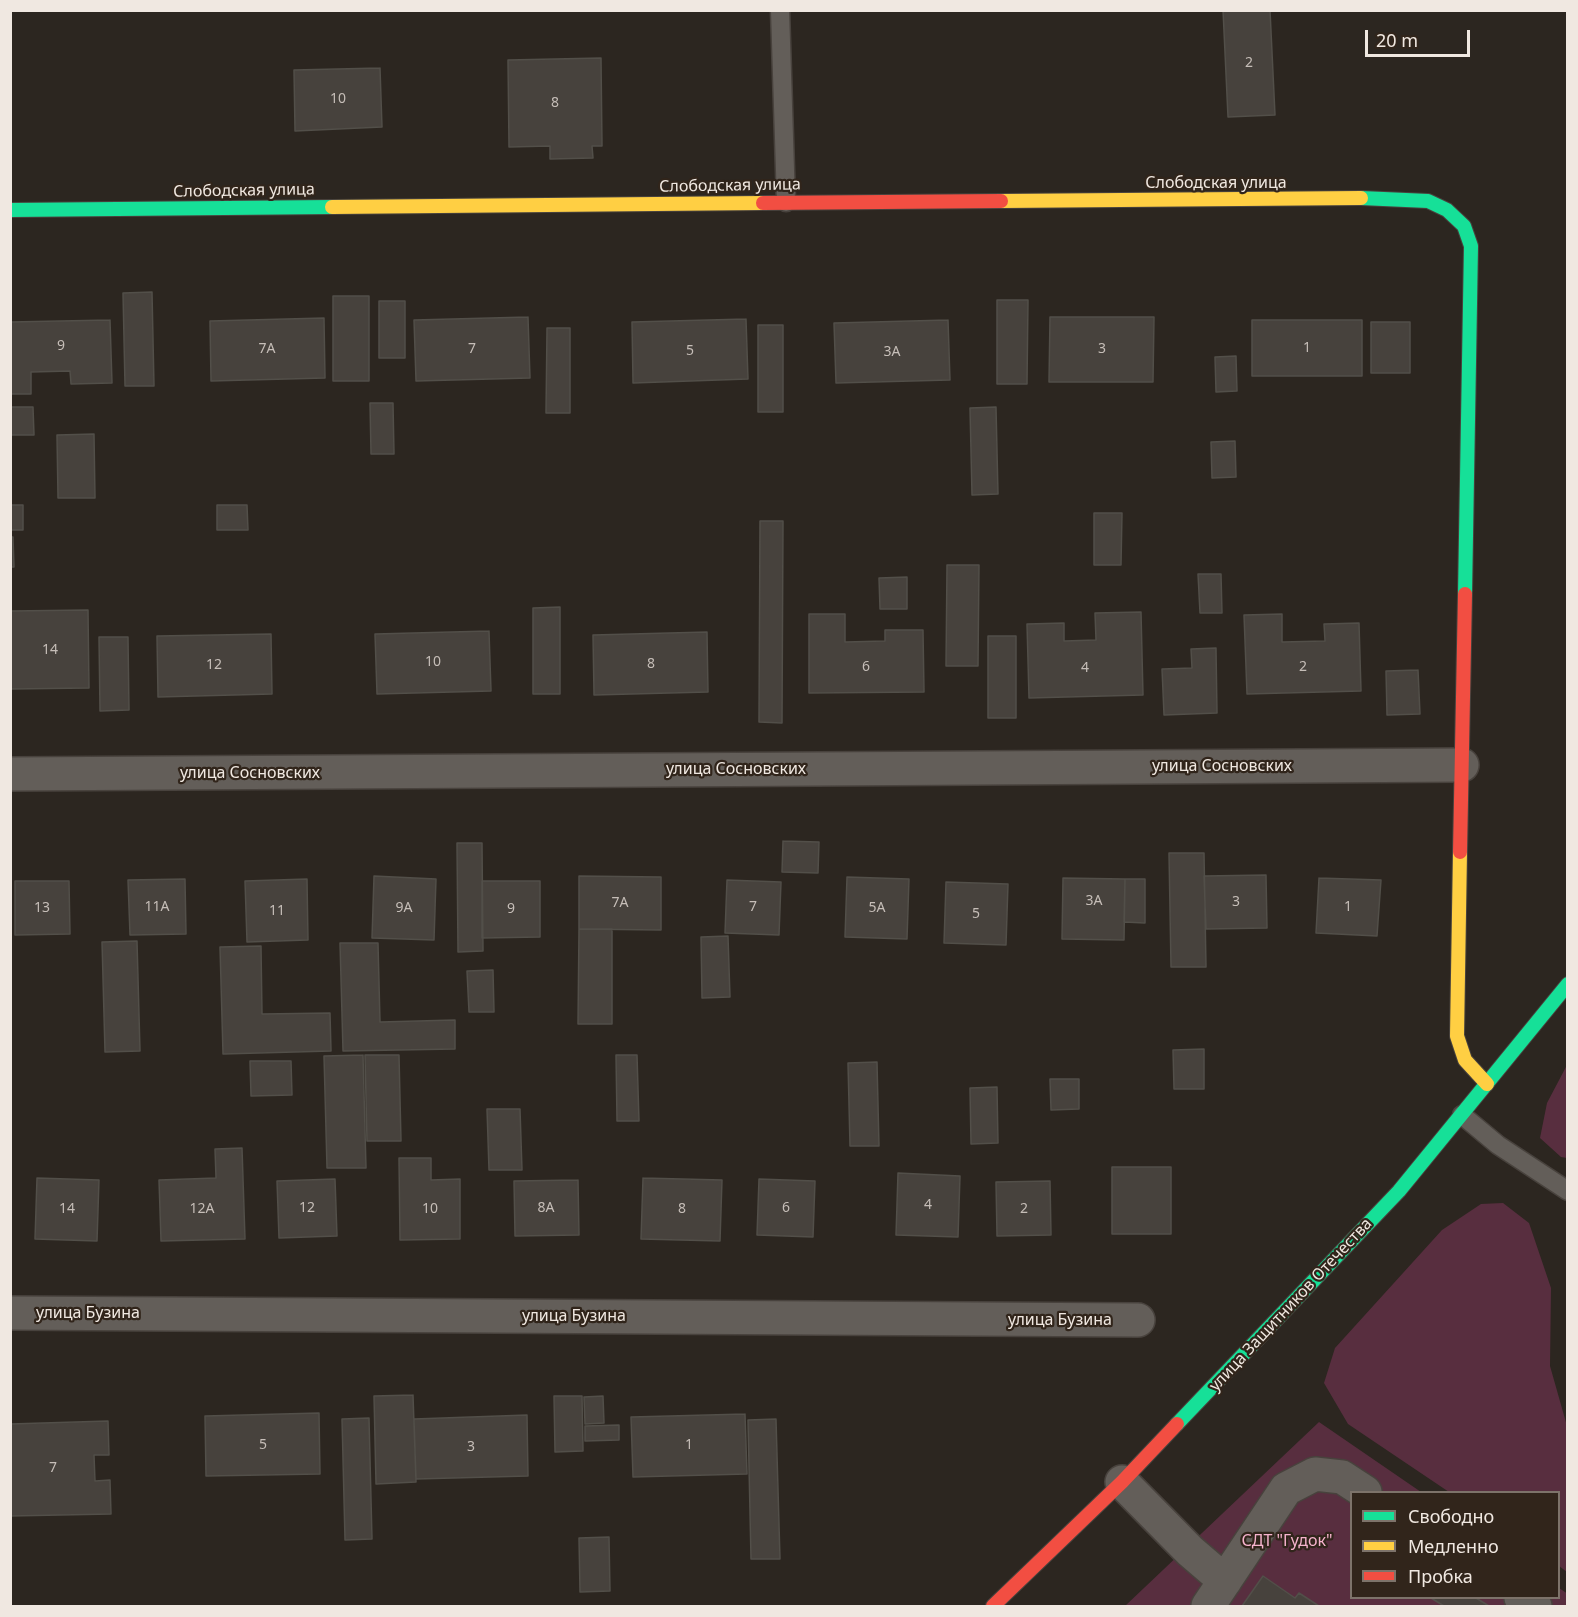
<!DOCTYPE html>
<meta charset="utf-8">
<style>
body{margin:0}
#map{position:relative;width:1578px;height:1617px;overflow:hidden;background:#2c2620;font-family:"Noto Sans",sans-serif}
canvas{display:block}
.frame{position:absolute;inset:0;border:12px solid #f0e8e1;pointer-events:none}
.legend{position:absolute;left:1350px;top:1491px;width:210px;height:108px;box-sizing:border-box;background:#31251b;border:2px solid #7d736a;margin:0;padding:8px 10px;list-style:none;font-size:18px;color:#f0e8e1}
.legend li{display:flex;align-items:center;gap:12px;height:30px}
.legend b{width:30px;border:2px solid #7d736a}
.scale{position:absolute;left:1365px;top:30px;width:105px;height:27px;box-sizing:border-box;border:3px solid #f0e8e1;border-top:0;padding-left:8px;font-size:18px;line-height:21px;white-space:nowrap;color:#f0e8e1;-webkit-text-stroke:4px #31251b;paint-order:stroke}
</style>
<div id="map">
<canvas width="1578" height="1617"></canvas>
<div class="frame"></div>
<ul class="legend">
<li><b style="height:8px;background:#16e098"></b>Свободно</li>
<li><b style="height:8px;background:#ffcf43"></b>Медленно</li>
<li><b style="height:8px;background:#f24e42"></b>Пробка</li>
</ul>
<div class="scale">20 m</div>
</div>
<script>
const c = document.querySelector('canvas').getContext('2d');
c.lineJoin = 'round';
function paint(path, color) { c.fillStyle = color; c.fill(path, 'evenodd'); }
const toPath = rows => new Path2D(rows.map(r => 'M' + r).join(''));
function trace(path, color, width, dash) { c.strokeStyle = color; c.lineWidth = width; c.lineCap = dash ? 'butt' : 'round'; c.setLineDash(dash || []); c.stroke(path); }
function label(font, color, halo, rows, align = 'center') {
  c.font = font + ' "Noto Sans",sans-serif'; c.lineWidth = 4.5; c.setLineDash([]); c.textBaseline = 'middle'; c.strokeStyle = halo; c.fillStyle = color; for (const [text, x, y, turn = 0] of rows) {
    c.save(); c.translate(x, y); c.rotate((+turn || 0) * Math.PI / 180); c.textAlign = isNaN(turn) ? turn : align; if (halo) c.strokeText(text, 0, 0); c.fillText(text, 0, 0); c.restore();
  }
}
paint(toPath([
 [1567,1065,1567,1158,1561,1157,1540,1138,1547,1103],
 [1503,1203,1529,1223,1551,1288,1550,1366,1567,1426,1567,1572,1559,1566,1558,1492,1449,1492,1348,1424,1324,1383,1335,1348,1442,1230,1481,1204],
 [1319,1422,1421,1492,1352,1492,1352,1598,1558,1598,1559,1588,1568,1594,1567,1606,1125,1606]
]), '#582e3f');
const building = toPath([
 [1223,10,1270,10,1275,115,1228,117,1223,10],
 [601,58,602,146,592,146,593,158,550,159,550,146,509,147,508,60,601,58],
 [380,68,382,127,295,131,294,70,380,68],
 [152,292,154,386,125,386,123,293,152,292],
 [333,296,369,296,369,381,333,381,333,296],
 [997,300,1028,300,1027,384,997,384,997,300],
 [379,301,405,301,405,358,379,358,379,301],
 [528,317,530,378,416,381,414,320,528,317],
 [1050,317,1154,317,1153,382,1049,382,1050,317],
 [324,318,325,378,211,381,210,321,324,318],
 [746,319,748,379,633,383,632,322,746,319],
 [110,320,112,383,71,384,70,371,31,372,31,394,10,394,10,322,110,320],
 [948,320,950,380,836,383,834,323,948,320],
 [1252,320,1362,320,1362,376,1252,376,1252,320],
 [1371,322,1410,322,1410,373,1371,373,1371,322],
 [758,325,783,325,783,412,758,412,758,325],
 [547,328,570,328,570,413,546,413,547,328],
 [1236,356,1237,391,1216,392,1215,357,1236,356],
 [370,403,393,403,394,454,371,454,370,403],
 [10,407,33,407,34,435,10,435,10,407],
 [996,407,998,494,972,495,970,408,996,407],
 [94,434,95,498,58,498,57,435,94,434],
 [1235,441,1236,477,1212,478,1211,442,1235,441],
 [10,505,23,505,23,530,10,530,10,505],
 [217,505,247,505,248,530,217,530,217,505],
 [1094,513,1122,513,1121,565,1094,565,1094,513],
 [760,521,783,521,782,723,759,722,760,521],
 [10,537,13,537,14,567,10,567,10,537],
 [947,565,979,565,978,666,946,666,947,565],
 [1198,574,1221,574,1222,613,1200,613,1198,574],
 [907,577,907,609,880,609,879,578,907,577],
 [560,607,560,694,533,694,533,608,560,607],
 [88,610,89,688,10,689,10,611,88,610],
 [1141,612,1143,695,1029,698,1027,624,1064,623,1064,641,1096,640,1095,613,1141,612],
 [809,614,845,614,845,642,885,641,885,630,923,630,924,692,809,693,809,614],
 [1282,614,1282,642,1325,641,1324,624,1359,623,1361,691,1247,694,1244,615,1282,614],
 [489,631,491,691,377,694,375,634,489,631],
 [707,632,708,692,594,695,593,635,707,632],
 [271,634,272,694,158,697,157,636,271,634],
 [988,636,1016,636,1016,718,988,718,988,636],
 [99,637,128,637,129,710,100,711,99,637],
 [1216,648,1217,713,1164,715,1162,669,1192,668,1191,649,1216,648],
 [1418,670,1420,714,1387,715,1386,671,1418,670],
 [783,841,819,842,818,873,782,872,783,841],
 [457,843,482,843,483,951,458,952,457,843],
 [1169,853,1204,853,1206,967,1171,967,1169,853],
 [1266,875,1267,928,1206,929,1204,876,1266,875],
 [374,876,436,879,434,940,372,938,374,876],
 [579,876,661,877,661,930,579,929,579,876],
 [847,877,909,879,907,939,845,937,847,877],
 [1063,878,1125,879,1124,940,1062,939,1063,878],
 [1319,878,1381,880,1377,936,1316,933,1319,878],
 [185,879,186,934,130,935,128,880,185,879],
 [307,879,308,940,247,942,245,881,307,879],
 [1125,879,1145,879,1145,923,1124,922,1125,879],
 [727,880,781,882,779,935,725,933,727,880],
 [15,881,69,881,70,934,15,935,15,881],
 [482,881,540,881,540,937,482,938,482,881],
 [946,882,1008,884,1006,945,944,943,946,882],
 [579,929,612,929,612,1024,578,1024,579,929],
 [728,936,730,997,702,998,701,937,728,936],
 [137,941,140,1051,105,1052,102,942,137,941],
 [340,943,378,943,380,1022,455,1020,455,1049,343,1051,340,943],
 [261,946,262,1014,330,1013,331,1051,223,1054,220,947,261,946],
 [493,970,494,1012,469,1012,467,971,493,970],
 [1204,1049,1204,1089,1174,1089,1173,1050,1204,1049],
 [363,1055,366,1168,327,1168,324,1056,363,1055],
 [365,1055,399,1055,401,1141,367,1141,365,1055],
 [616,1055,637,1055,639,1121,617,1121,616,1055],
 [250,1061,291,1061,292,1095,251,1096,250,1061],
 [877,1062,879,1146,850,1146,848,1063,877,1062],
 [1050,1079,1079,1079,1079,1109,1051,1110,1050,1079],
 [997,1087,998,1143,971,1144,970,1088,997,1087],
 [487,1109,520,1109,522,1170,489,1170,487,1109],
 [242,1148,245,1239,161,1241,159,1180,216,1178,215,1149,242,1148],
 [399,1158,431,1158,431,1180,460,1179,460,1239,400,1240,399,1158],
 [1112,1167,1171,1167,1171,1234,1112,1234,1112,1167],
 [898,1173,960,1176,958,1237,896,1235,898,1173],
 [37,1178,99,1180,97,1241,35,1239,37,1178],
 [643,1178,722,1180,720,1241,641,1239,643,1178],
 [335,1179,337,1236,279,1238,277,1181,335,1179],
 [759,1179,815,1181,813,1237,757,1235,759,1179],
 [578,1180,579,1235,515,1236,514,1181,578,1180],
 [1050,1181,1051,1235,997,1236,996,1182,1050,1181],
 [413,1395,416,1482,376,1484,374,1396,413,1395],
 [554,1396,582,1396,583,1451,555,1452,554,1396],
 [603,1396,604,1423,585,1424,584,1397,603,1396],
 [319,1413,320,1474,206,1476,205,1416,319,1413],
 [745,1414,747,1474,633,1477,631,1417,745,1414],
 [527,1415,528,1476,416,1479,414,1419,527,1415],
 [369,1418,372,1539,345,1540,342,1419,369,1418],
 [776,1419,780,1559,751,1559,748,1420,776,1419],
 [108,1421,109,1455,94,1455,95,1481,110,1480,111,1514,10,1516,10,1424,108,1421],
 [619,1425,619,1440,585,1441,585,1426,619,1425],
 [609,1537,610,1591,580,1592,579,1538,609,1537],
 [1263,1576,1295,1598,1299,1593,1319,1606,1242,1606,1263,1576],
 [1431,1598,1476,1598,1489,1606,1444,1606,1431,1598]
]);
paint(building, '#47423d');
trace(building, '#524f49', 1.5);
const lane = toPath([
 [780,10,786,202],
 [1462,1115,1498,1145,1568,1191]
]);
const street = toPath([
 [10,774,1462,765],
 [10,1313,1138,1320],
 [1122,1482,1190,1551,1225,1581],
 [1521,1598,1535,1606],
 [1208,1606,1286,1489,1315,1474,1342,1477,1365,1492]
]);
const fast = toPath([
 [1361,198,1428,201,1447,210,1464,226,1471,246,1465,594],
 [10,210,332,207],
 [1177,1424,1399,1191,1568,984]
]);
const slow = toPath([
 [1001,201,1361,198],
 [332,207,763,203],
 [1460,852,1457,1036,1465,1060,1487,1084]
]);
const jam = toPath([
 [763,203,1001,201],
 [1460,852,1465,594],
 [993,1606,1122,1482,1177,1424]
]);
trace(lane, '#48423d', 21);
trace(street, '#48423d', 36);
trace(fast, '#48423d', 16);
trace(slow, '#48423d', 16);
trace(jam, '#48423d', 16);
trace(lane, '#635e59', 18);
trace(street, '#635e59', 33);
trace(fast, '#16e098', 14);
trace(slow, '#ffcf43', 14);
trace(jam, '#f24e42', 14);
label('14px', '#c6beb8', null, [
 ["2",1249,63],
 ["10",338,99],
 ["8",555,103],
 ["9",61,346],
 ["1",1307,348],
 ["7А",267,349],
 ["7",472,349],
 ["3",1102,349],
 ["5",690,351],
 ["3А",892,352],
 ["14",50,650],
 ["10",433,662],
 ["8",651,664],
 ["12",214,665],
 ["6",866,667],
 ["2",1303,667],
 ["4",1085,668],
 ["3А",1094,901],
 ["3",1236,902],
 ["7А",620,903],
 ["11А",157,907],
 ["7",753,907],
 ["1",1348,907],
 ["13",42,908],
 ["9А",404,908],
 ["5А",877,908],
 ["9",511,909],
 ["11",277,911],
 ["5",976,914],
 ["4",928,1205],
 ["12",307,1208],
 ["8А",546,1208],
 ["6",786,1208],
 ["14",67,1209],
 ["12А",202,1209],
 ["10",430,1209],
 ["8",682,1209],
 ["2",1024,1209],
 ["5",263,1445],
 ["1",689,1445],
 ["3",471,1447],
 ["7",53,1468]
]);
label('16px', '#f0e8e1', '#31251b', [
 ["Слободская улица",1216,183],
 ["Слободская улица",730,186,-1],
 ["Слободская улица",244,191,-1],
 ["улица Сосновских",1222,766],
 ["улица Сосновских",736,769],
 ["улица Сосновских",250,773],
 ["улица Защитников Отечества",1291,1305,-47],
 ["улица Бузина",88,1313],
 ["улица Бузина",574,1316],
 ["улица Бузина",1060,1320]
]);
label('16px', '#f6b3cd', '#31251b', [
 ["СДТ \"Гудок\"",1287,1541]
]);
</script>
